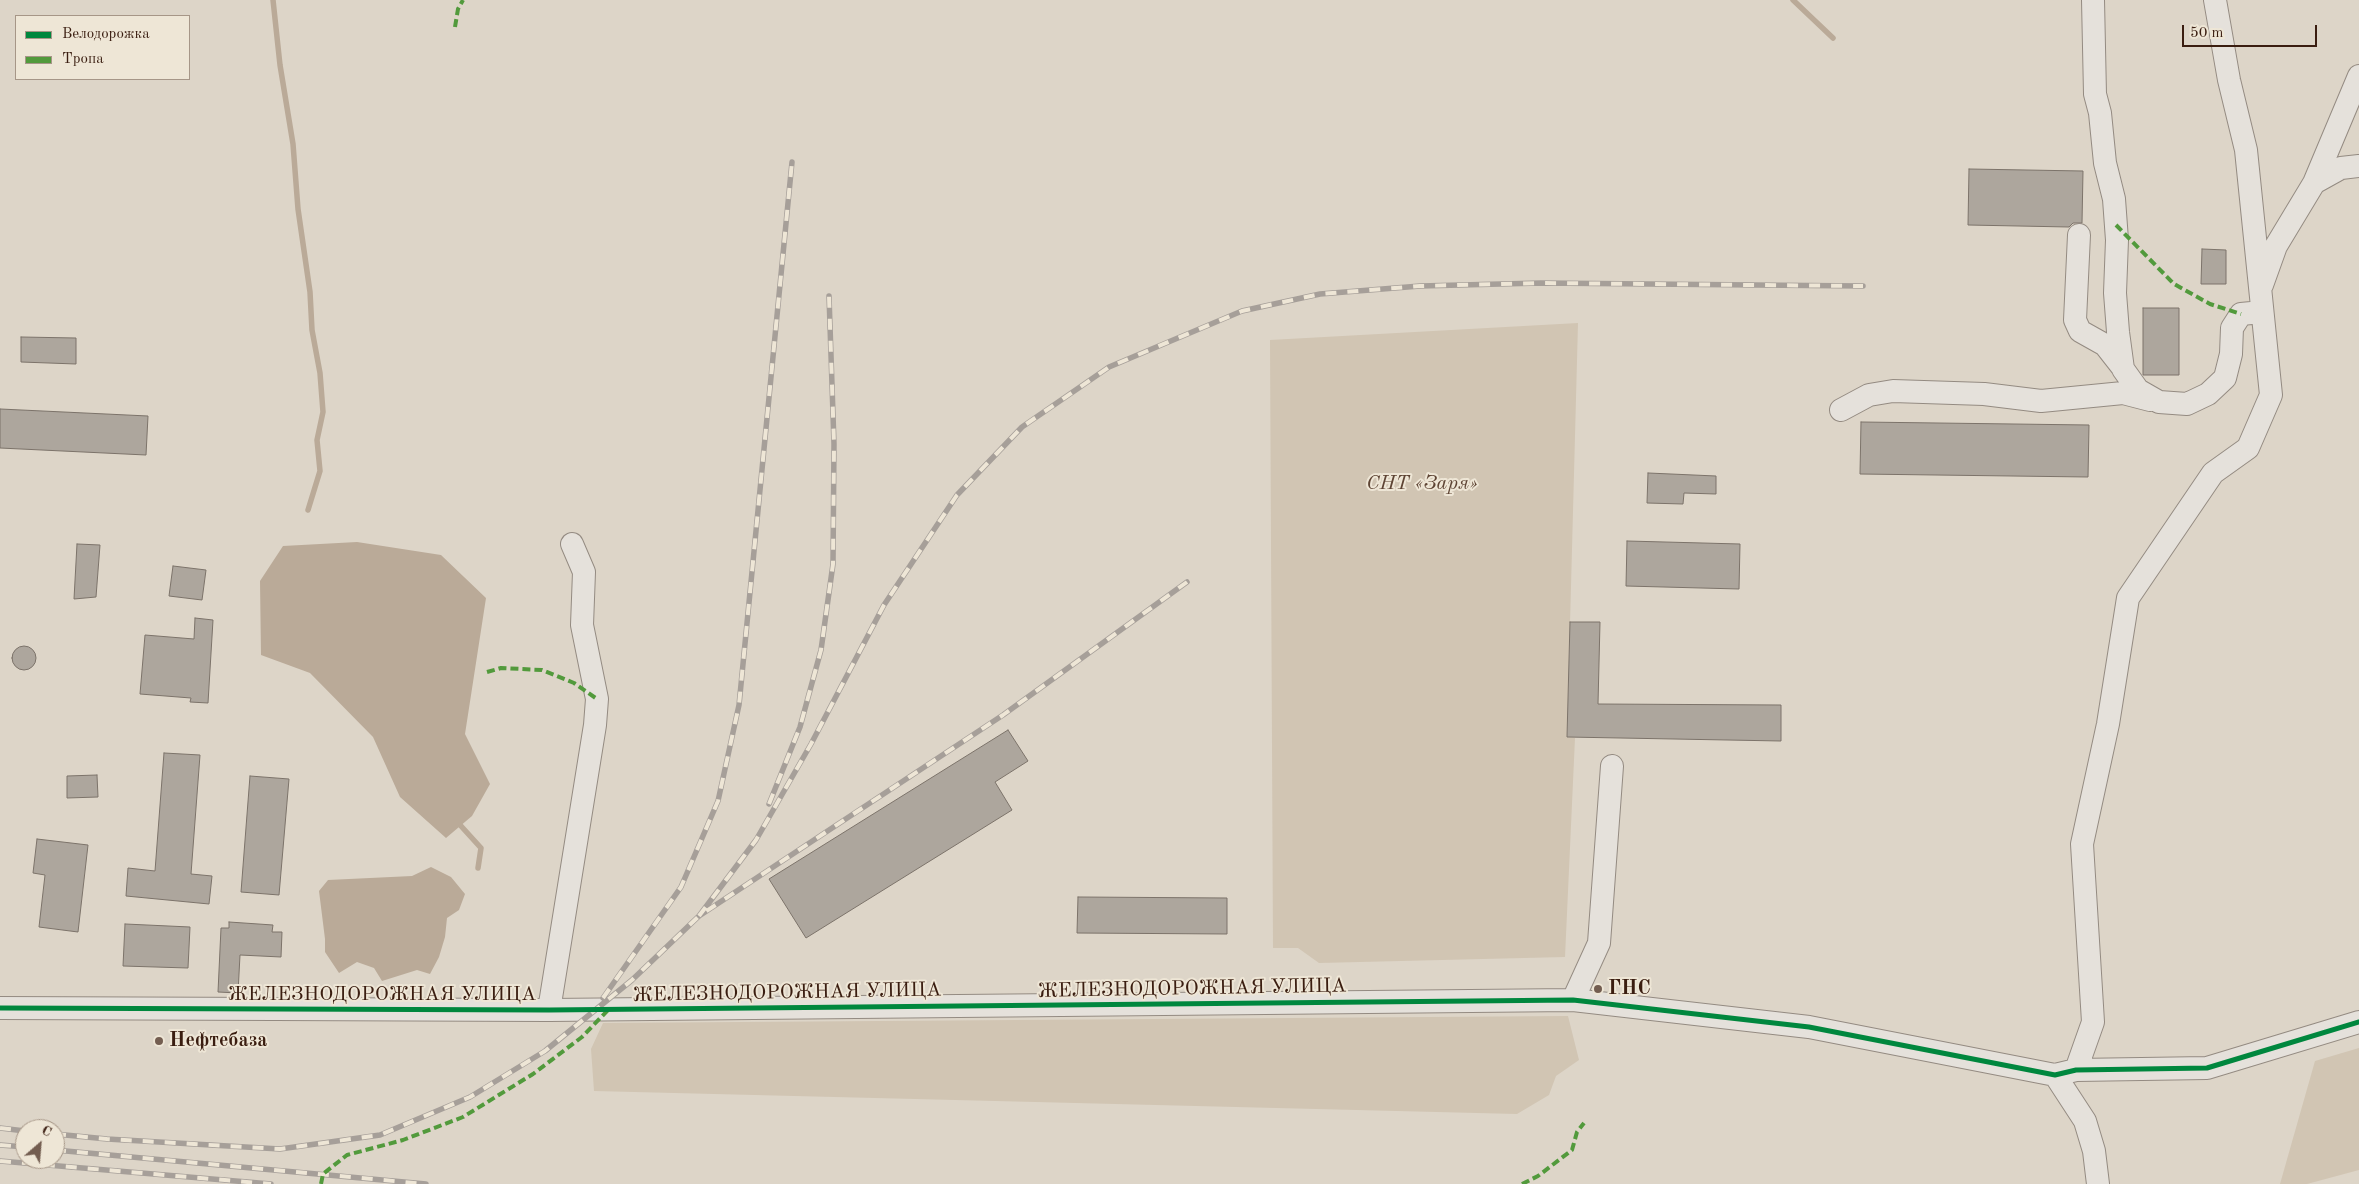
<!DOCTYPE html>
<meta charset="utf-8">
<style>
body{margin:0}
#map{position:relative;width:2359px;height:1184px;overflow:hidden;background:#ddd5c8;font-family:"Old Standard TT",serif}
canvas{display:block}
.legend{position:absolute;left:15px;top:15px;width:175px;height:65px;box-sizing:border-box;background:#eee6d6;border:1px solid #a69687;margin:0;padding:6px 9px;list-style:none;font-size:15px;color:#3a1d10}
.legend li{display:flex;align-items:center;gap:10px;height:25px}
.legend b{width:25px;border:1px solid #a69687}
.north{position:absolute;left:15px;top:1119px;width:50px;height:50px;box-sizing:border-box;background:#eee6d6;border:1px solid #a69687;border-radius:50%;rotate:27deg;font-size:14px;font-weight:700;line-height:20px;text-align:center;color:#3a1d10}
.north::after{content:'';display:block;margin:auto;width:18px;height:22px;background:#735d50;clip-path:polygon(50% 0,100% 100%,50% 72%,0 100%)}
.scale{position:absolute;left:2182px;top:25px;width:135px;height:22px;box-sizing:border-box;border:2px solid #3a1d10;border-top:0;padding-left:6px;font-size:15px;line-height:18px;white-space:nowrap;color:#3a1d10;-webkit-text-stroke:4px #eee6d6;paint-order:stroke}
</style>
<div id="map">
<canvas width="2359" height="1184"></canvas>
<ul class="legend">
<li><b style="height:6px;background:#00873e"></b>Велодорожка</li>
<li><b style="height:6px;background:#529a3c"></b>Тропа</li>
</ul>
<div class="north">С</div>
<div class="scale">50 m</div>
</div>
<script>
const c = document.querySelector('canvas').getContext('2d');
c.lineJoin = 'round';
function paint(path, color) { c.fillStyle = color; c.fill(path, 'evenodd'); }
const toPath = rows => new Path2D(rows.map(r => 'M' + r).join(''));
function trace(path, color, width, dash) { c.strokeStyle = color; c.lineWidth = width; c.lineCap = dash ? 'butt' : 'round'; c.setLineDash(dash || []); c.stroke(path); }
function label(font, color, halo, rows, align = 'center') {
  c.font = font + ' "Old Standard TT",serif'; c.lineWidth = 4; c.setLineDash([]); c.textBaseline = 'middle'; c.strokeStyle = halo; c.fillStyle = color; for (const [text, x, y, turn = 0] of rows) {
    c.save(); c.translate(x, y); c.rotate((+turn || 0) * Math.PI / 180); c.textAlign = isNaN(turn) ? turn : align; if (halo) c.strokeText(text, 0, 0); c.fillText(text, 0, 0); c.restore();
  }
}
paint(toPath([
 [1578,323,1567,737,1575,738,1565,957,1319,963,1298,948,1273,948,1270,340],
 [1568,1016,1579,1060,1556,1076,1549,1095,1517,1114,594,1091,591,1049,603,1023],
 [2359,1048,2359,1170,2307,1184,2280,1184,2315,1061]
]), '#d1c5b3');
paint(toPath([
 [357,542,441,555,486,598,465,734,490,784,472,816,446,838,400,797,373,737,310,673,261,655,260,581,283,546],
 [431,867,451,877,465,894,459,910,447,918,445,937,439,957,430,974,417,970,382,981,374,968,357,962,339,973,325,952,325,939,319,891,328,880,412,876]
]), '#baaa98');
trace(toPath([
 [273,0,280,65,293,144,298,209,310,292,312,330,320,373,323,412,317,440,320,471,308,510],
 [1793,0,1833,38],
 [461,826,481,848,478,868]
]), '#baaa98', 5.5);
const building = toPath([
 [1969,169,2083,171,2082,223,2073,223,2069,227,1968,225,1969,169],
 [2202,249,2226,250,2226,284,2201,284,2202,249],
 [2143,308,2179,308,2179,375,2143,375,2143,308],
 [21,337,76,338,76,364,21,362,21,337],
 [0,409,148,416,146,455,0,448,0,409],
 [1861,422,2089,425,2088,477,1860,474,1861,422],
 [1648,473,1716,476,1716,494,1684,493,1683,504,1647,503,1648,473],
 [1627,541,1740,544,1739,589,1626,586,1627,541],
 [77,544,100,545,96,597,74,599,77,544],
 [173,566,206,570,202,600,169,596,173,566],
 [195,618,213,620,208,703,190,702,191,698,140,694,145,635,194,639,195,618],
 [1570,622,1600,622,1598,704,1781,705,1781,741,1567,737,1570,622],
 '12 658a12 12 0 1 1 24 0a12 12 0 1 1-24 0Z',
 [1008,730,1028,761,995,782,1012,810,806,938,769,879,1008,730],
 [164,753,200,755,191,874,212,876,209,904,126,896,128,868,155,871,164,753],
 [97,775,98,797,67,798,67,776,97,775],
 [250,776,289,779,279,895,241,892,250,776],
 [37,839,88,845,78,932,39,927,45,875,33,873,37,839],
 [1078,897,1227,898,1227,934,1077,933,1078,897],
 [229,922,273,925,272,932,282,932,281,957,240,955,238,993,218,992,221,928,229,928,229,922],
 [125,924,190,927,188,968,123,966,125,924]
]);
paint(building, '#ada69d');
trace(building, '#7c736a', 1);
const minor = toPath([
 [2093,0,2095,94,2100,113,2105,163,2114,199,2117,240,2115,293,2118,332,2123,369,2138,390,2159,402,2187,404,2208,394,2225,378,2231,354,2232,328,2241,314,2262,312],
 [2314,183,2341,168,2359,166],
 [2079,235,2075,320,2080,331,2105,345,2123,368],
 [2262,285,2276,246,2314,183,2359,76],
 [1841,410,1869,395,1893,391,1984,394,2041,401,2123,393,2150,400],
 [1573,1000,1599,943,1612,766],
 [0,1008,549,1010,1573,1000,1809,1027,2055,1075,2076,1070,2207,1068,2359,1022],
 [549,1010,595,725,597,699,582,625,584,572,572,544],
 [2076,1070,2093,1022,2082,844,2108,724,2128,598,2213,473,2248,448,2271,395,2246,150,2229,80,2215,0],
 [2055,1075,2085,1121,2094,1151,2098,1184]
]);
trace(minor, '#948b82', 24);
trace(minor, '#e5e1db', 22);
const rail = toPath([
 [769,804,800,727,821,650,833,564,834,444,829,296],
 [699,916,756,840,811,744,884,605,957,495,1022,427,1109,367,1242,311,1320,294,1420,286,1541,283,1863,286],
 [603,998,681,887,718,801,739,705,792,162],
 [0,1128,25,1131],
 [55,1134,107,1139,280,1149,380,1135,470,1097,545,1051,632,980,699,916,1003,715,1187,582],
 [0,1145,25,1147],
 [55,1150,426,1184],
 [0,1161,271,1184]
]);
trace(rail, '#a69f99', 5.5);
trace(rail, '#eee6d6', 4, [11]);
trace(toPath([
 [455,27,458,9,463,0],
 [2116,225,2174,284,2210,304,2241,314],
 [487,672,501,668,542,670,574,683,597,699],
 [321,1184,323,1174,347,1155,403,1140,463,1117,533,1074,582,1037,609,1009],
 [1522,1184,1538,1176,1572,1150,1577,1132,1584,1123]
]), '#529a3c', 4, [8, 4]);
trace(toPath([
 [0,1008,549,1010,1573,1000,1809,1027,2055,1075,2076,1070,2207,1068,2359,1022]
]), '#00873e', 5);
for (const [x, y, r, color] of [
 [1598,989,5,"#735d50"],
 [159,1041,5,"#735d50"]
]) { const dot = new Path2D(); dot.arc(x, y, r, 0, 2 * Math.PI); c.fillStyle = color; c.fill(dot); trace(dot, '#eee6d6', 2); }
label('italic 20px', '#5e4434', '#eee6d6', [
 ["СНТ «Заря»",1422,484]
]);
label('20px', '#3a1d10', '#eee6d6', [
 ["ЖЕЛЕЗНОДОРОЖНАЯ УЛИЦА",1192,989,-1],
 ["ЖЕЛЕЗНОДОРОЖНАЯ УЛИЦА",787,993,-1],
 ["ЖЕЛЕЗНОДОРОЖНАЯ УЛИЦА",382,995]
]);
label('bold 20px', '#3a1d10', '#eee6d6', [
 ["ГНС",1608,989],
 ["Нефтебаза",169,1041]
], 'left');
</script>
